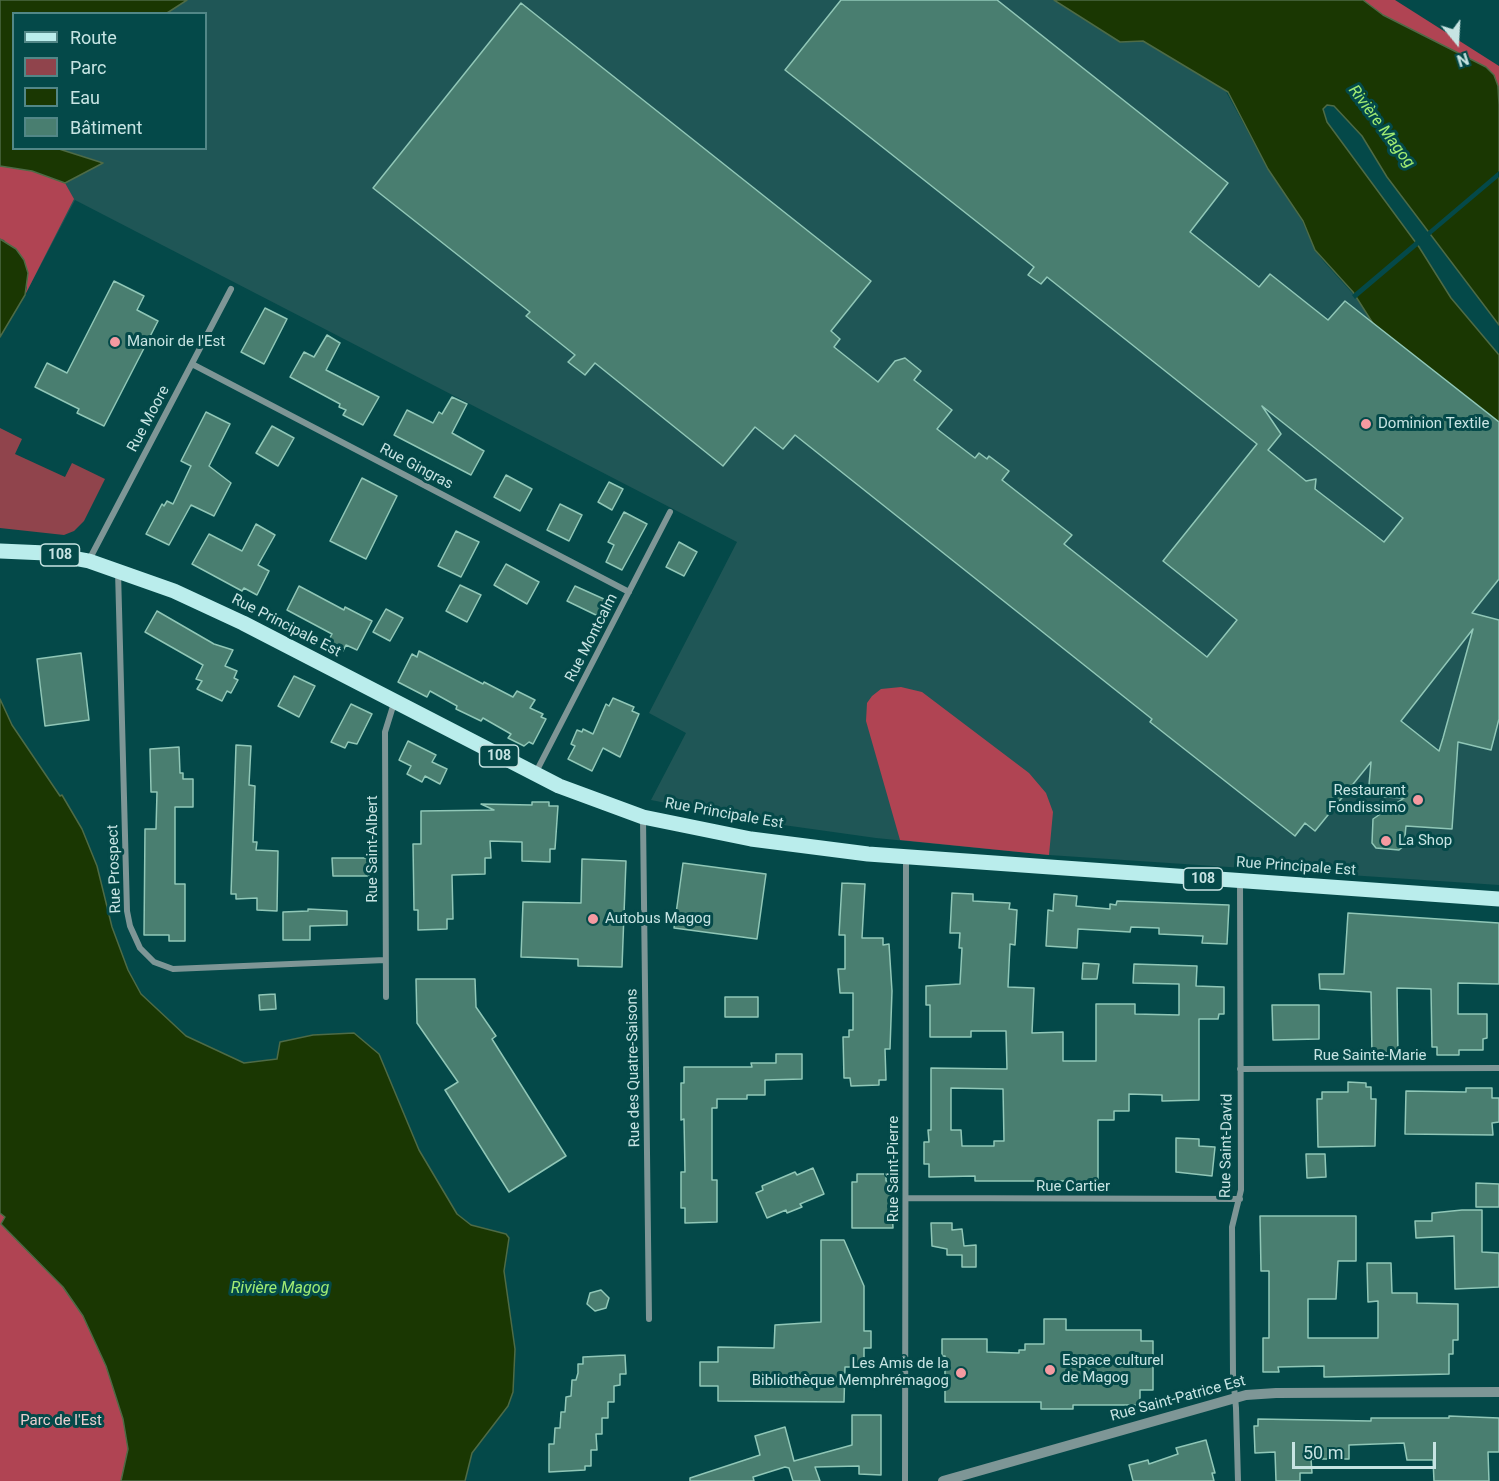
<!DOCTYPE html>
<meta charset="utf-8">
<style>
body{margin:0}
#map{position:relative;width:1499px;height:1481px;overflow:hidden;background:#044949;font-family:Roboto,sans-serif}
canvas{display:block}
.legend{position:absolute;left:12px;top:12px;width:195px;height:138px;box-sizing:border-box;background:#044949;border:2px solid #528787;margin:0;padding:8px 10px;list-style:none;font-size:18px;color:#c7e4e3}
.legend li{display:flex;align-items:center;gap:12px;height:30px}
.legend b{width:30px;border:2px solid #528787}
.north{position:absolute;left:1427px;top:12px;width:60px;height:60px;-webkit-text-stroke:4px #044949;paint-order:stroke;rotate:162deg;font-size:16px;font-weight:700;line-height:24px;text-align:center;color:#c7e4e3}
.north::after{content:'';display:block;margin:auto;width:21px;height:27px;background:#c7e4e3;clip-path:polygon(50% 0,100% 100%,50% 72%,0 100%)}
.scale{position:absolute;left:1292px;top:1442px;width:144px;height:27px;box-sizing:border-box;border:3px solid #c7e4e3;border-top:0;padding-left:8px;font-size:18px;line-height:21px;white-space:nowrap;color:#c7e4e3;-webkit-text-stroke:4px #044949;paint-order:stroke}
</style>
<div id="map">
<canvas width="1499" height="1481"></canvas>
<ul class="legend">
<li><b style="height:8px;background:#baedec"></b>Route</li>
<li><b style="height:16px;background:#90444c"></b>Parc</li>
<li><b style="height:16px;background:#1a3702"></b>Eau</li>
<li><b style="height:16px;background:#497e70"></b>Bâtiment</li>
</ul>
<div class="north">N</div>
<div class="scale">50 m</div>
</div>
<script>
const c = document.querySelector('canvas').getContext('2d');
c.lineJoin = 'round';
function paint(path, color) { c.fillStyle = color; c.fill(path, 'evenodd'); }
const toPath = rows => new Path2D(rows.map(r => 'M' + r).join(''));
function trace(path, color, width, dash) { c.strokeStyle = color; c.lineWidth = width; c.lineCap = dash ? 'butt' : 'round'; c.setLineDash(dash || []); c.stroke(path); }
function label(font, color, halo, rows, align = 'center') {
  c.font = font + ' Roboto,sans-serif'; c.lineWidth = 6; c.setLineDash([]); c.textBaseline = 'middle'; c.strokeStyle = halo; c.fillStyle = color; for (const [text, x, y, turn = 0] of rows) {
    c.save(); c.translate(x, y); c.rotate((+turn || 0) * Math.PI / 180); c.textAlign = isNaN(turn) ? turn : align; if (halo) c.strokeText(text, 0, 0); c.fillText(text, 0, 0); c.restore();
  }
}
paint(toPath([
 [187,0,1054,0,1120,42,1143,41,1224,88,1268,169,1302,221,1315,250,1324,262,1364,306,1499,424,1499,885,1049,855,876,838,762,822,651,800,686,733,649,713,737,542,75,200,25,295,27,287,4,240,0,239,0,166,102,163,59,149,206,148,206,14,167,13]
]), '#1f5656');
paint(toPath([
 [0,428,22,439,15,454,65,477,72,463,105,479,84,521,74,531,64,535,0,528]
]), '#90444c');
paint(toPath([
 [1363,0,1395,0,1499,66,1499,105,1498,86,1494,75,1486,67,1383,15],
 [0,166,32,171,65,183,74,199,25,295,27,287,4,240,0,239],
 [901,687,922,692,1029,773,1046,793,1053,812,1049,855,900,840,866,721,867,703,872,696,881,689],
 [0,1213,5,1217,1,1224,63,1287,83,1316,106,1366,123,1419,128,1449,121,1481,0,1481]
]), '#b04453');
const water = toPath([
 [0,0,187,0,167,13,14,14,14,148,59,149,103,163,65,183,32,171,0,166,0,0],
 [1054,0,1363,0,1383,15,1486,67,1494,75,1498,86,1499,105,1499,325,1387,177,1362,136,1334,106,1327,105,1323,109,1327,122,1419,247,1451,298,1499,355,1499,424,1374,325,1353,292,1315,250,1303,221,1268,169,1228,92,1143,41,1120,42,1054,0],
 [0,239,16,249,24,260,28,273,25,295,0,337,0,239],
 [0,699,12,725,60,796,62,795,82,829,97,866,112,927,128,970,141,994,186,1036,244,1063,277,1059,280,1042,313,1035,354,1033,379,1054,419,1150,457,1214,471,1225,506,1234,509,1238,504,1271,515,1349,513,1392,508,1406,472,1453,465,1481,121,1481,128,1449,123,1419,106,1366,83,1316,63,1287,1,1224,5,1217,0,1213,0,699]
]);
paint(water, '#1a3702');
trace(water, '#4e6b46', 1.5);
paint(toPath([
 [1499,171,1499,177,1428,237,1426,233],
 [1417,240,1420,244,1355,299,1352,295]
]), '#044949');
const building = toPath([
 [841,0,997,0,1228,183,1190,232,1259,287,1270,274,1328,320,1345,301,1499,422,1499,579,1472,613,1499,620,1499,719,1491,750,1458,742,1452,829,1406,826,1404,846,1399,850,1376,848,1372,843,1373,819,1404,798,1368,796,1371,762,1315,831,1305,823,1295,836,1150,722,1152,719,795,435,783,449,755,427,723,466,595,363,585,375,568,362,575,355,526,316,530,312,373,188,521,3,871,281,831,331,840,339,834,347,878,382,895,361,905,358,921,371,914,380,952,410,937,429,975,458,979,453,987,459,989,456,1009,471,1002,480,1072,535,1064,544,1207,657,1237,620,1163,561,1257,444,1047,277,1041,284,1028,275,1034,267,785,70,841,0],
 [1262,406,1403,518,1384,542,1315,489,1316,479,1306,481,1268,450,1281,434,1262,406],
 [1473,629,1443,738,1439,751,1401,721,1473,629],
 [114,281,144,296,137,310,158,321,104,426,77,413,79,409,35,387,47,363,67,373,114,281],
 [265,308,287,319,264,364,241,352,265,308],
 [327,335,340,343,326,370,379,397,363,425,343,415,346,410,339,407,340,404,290,377,304,352,314,357,327,335],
 [452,397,467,404,452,433,484,451,471,475,394,435,407,410,433,423,439,412,442,414,452,397],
 [206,412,230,424,209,466,231,483,214,516,191,505,169,545,146,534,162,504,164,506,167,501,173,504,191,466,181,461,206,412],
 [272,426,294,438,278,466,256,453,272,426],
 [506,475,532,489,520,511,494,497,506,475],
 [362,478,397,496,366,559,330,541,362,478],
 [609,482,623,489,612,510,598,502,609,482],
 [560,504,582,515,569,541,547,530,560,504],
 [624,512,647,524,622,570,606,562,614,545,608,542,624,512],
 [256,524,275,535,258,565,269,571,257,595,244,588,242,591,192,564,209,534,242,551,256,524],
 [456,531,479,542,461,577,438,566,456,531],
 [679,542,697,552,684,576,666,567,679,542],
 [506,564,539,582,527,604,494,585,506,564],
 [460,585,481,595,467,622,446,611,460,585],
 [299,586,344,610,345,607,372,621,357,650,346,645,343,651,327,643,332,634,287,610,299,586],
 [575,586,606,600,598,616,567,601,575,586],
 [386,609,403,618,390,641,373,632,386,609],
 [157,611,214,644,233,650,225,666,237,671,234,678,238,680,231,693,227,691,222,701,197,689,202,681,196,679,203,665,145,632,157,611],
 [419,651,483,684,484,682,513,697,517,691,535,700,530,708,543,714,541,717,546,719,533,744,529,742,524,746,508,738,511,734,483,718,481,721,456,709,457,706,430,691,427,697,398,682,412,654,417,657,419,651],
 [81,653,89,720,45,726,37,659,81,653],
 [294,676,315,686,299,717,278,706,294,676],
 [613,698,634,707,632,711,639,714,620,757,603,748,592,771,568,759,575,746,571,744,577,730,582,732,583,729,593,734,606,704,609,706,613,698],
 [351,704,372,714,357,744,348,742,345,748,331,742,351,704],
 [408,741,436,755,432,762,447,769,440,784,425,776,422,782,407,774,411,766,399,760,408,741],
 [236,745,251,746,249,785,255,786,253,842,257,842,256,850,278,851,277,911,257,910,257,898,236,899,236,894,231,894,236,745],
 [179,747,180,773,183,773,183,779,193,779,193,807,175,807,175,884,185,884,185,941,169,941,169,935,144,935,145,829,156,829,157,792,151,792,150,749,179,747],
 [532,802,549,802,549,806,558,806,555,849,550,849,550,862,522,861,522,842,490,841,491,858,485,858,485,874,452,875,453,919,447,919,447,929,418,930,418,910,414,910,413,844,421,844,421,811,494,810,481,804,532,805,532,802],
 [332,858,369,858,369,876,333,876,332,858],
 [582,859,626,861,622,967,578,966,578,959,521,957,523,902,581,903,582,859],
 [683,863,766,874,757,939,674,928,683,863],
 [842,883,865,884,862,938,883,938,883,945,889,944,892,991,890,1049,885,1049,886,1080,879,1080,879,1085,851,1086,850,1078,844,1078,843,1037,849,1037,849,1030,853,1030,853,993,840,993,838,969,845,969,845,935,839,935,842,883],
 [952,893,973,894,973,901,1010,903,1009,909,1017,910,1015,945,1010,944,1008,987,1034,988,1032,1033,1063,1032,1063,1061,1096,1061,1096,1004,1135,1004,1135,1014,1179,1015,1179,984,1133,983,1134,964,1197,966,1196,986,1224,987,1224,1014,1219,1014,1218,1019,1199,1019,1199,1100,1162,1101,1162,1095,1129,1094,1129,1111,1114,1111,1114,1120,1098,1120,1098,1181,975,1181,975,1176,929,1177,929,1164,924,1164,924,1142,929,1142,928,1130,931,1130,931,1068,1007,1069,1006,1031,971,1031,971,1037,930,1037,930,1005,926,1005,926,986,960,984,962,948,959,948,960,933,950,933,952,893],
 [951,1088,1003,1089,1004,1141,994,1141,994,1146,962,1146,961,1130,951,1130,951,1088],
 [1054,894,1077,896,1076,906,1110,909,1110,904,1116,905,1117,901,1229,905,1227,944,1202,943,1203,936,1159,934,1159,928,1131,927,1130,932,1078,929,1077,948,1046,946,1048,910,1053,911,1054,894],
 [308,909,347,911,347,925,310,926,310,940,283,940,283,912,308,911,308,909],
 [1348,913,1499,923,1499,984,1458,983,1458,1014,1487,1014,1487,1038,1483,1039,1483,1050,1459,1050,1459,1055,1437,1055,1437,1047,1432,1047,1431,989,1397,988,1398,1056,1372,1057,1371,992,1320,989,1319,974,1344,974,1348,913],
 [1083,963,1099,964,1097,979,1082,979,1083,963],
 [416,979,475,979,476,1007,496,1036,492,1039,566,1156,509,1192,445,1090,458,1082,417,1023,416,979],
 [275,994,276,1009,260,1010,259,995,275,994],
 [725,997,758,997,758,1017,725,1017,725,997],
 [1272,1005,1319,1005,1319,1039,1273,1040,1272,1005],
 [776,1054,802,1054,802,1079,765,1080,765,1095,747,1095,747,1099,717,1099,717,1108,712,1108,712,1180,717,1180,717,1222,685,1223,685,1208,681,1208,681,1172,685,1172,684,1119,681,1120,681,1083,684,1083,684,1067,752,1067,751,1063,776,1063,776,1054],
 [1348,1082,1366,1083,1366,1087,1371,1087,1371,1099,1376,1099,1375,1146,1318,1147,1317,1099,1322,1099,1322,1092,1348,1092,1348,1082],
 [1466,1088,1492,1088,1492,1098,1499,1098,1499,1122,1492,1123,1493,1135,1405,1134,1406,1091,1466,1092,1466,1088],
 [1176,1138,1199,1139,1199,1146,1215,1147,1212,1176,1176,1172,1176,1138],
 [1306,1154,1325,1154,1326,1177,1307,1178,1306,1154],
 [813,1168,824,1194,800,1204,802,1207,787,1213,786,1210,767,1218,756,1193,763,1190,762,1186,795,1172,797,1175,813,1168],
 [857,1174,886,1174,886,1181,890,1181,893,1228,852,1228,852,1182,857,1182,857,1174],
 [1476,1183,1499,1184,1499,1207,1476,1207,1476,1183],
 [1462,1210,1482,1210,1482,1252,1499,1253,1499,1287,1455,1289,1454,1236,1416,1238,1415,1221,1432,1221,1432,1213,1462,1210],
 [1260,1216,1356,1216,1356,1261,1338,1261,1336,1299,1308,1299,1308,1338,1378,1338,1378,1301,1368,1302,1367,1263,1391,1263,1392,1293,1417,1293,1417,1303,1458,1304,1458,1340,1453,1340,1453,1354,1449,1354,1449,1374,1324,1377,1324,1366,1278,1367,1279,1372,1263,1372,1263,1338,1269,1338,1269,1271,1261,1271,1260,1216],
 [931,1223,952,1223,952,1230,962,1229,964,1246,976,1245,976,1267,962,1267,962,1255,947,1255,947,1249,932,1246,931,1223],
 [821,1240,844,1240,864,1286,864,1331,871,1331,871,1348,864,1348,864,1367,845,1367,844,1402,718,1401,718,1386,700,1386,700,1362,718,1362,718,1347,774,1348,775,1325,821,1322,821,1240],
 [601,1290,609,1298,606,1308,595,1311,587,1304,590,1293,601,1290],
 [1044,1319,1066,1319,1066,1330,1141,1330,1141,1341,1153,1341,1153,1390,1140,1390,1140,1405,1073,1405,1073,1409,1041,1409,1041,1402,945,1402,945,1356,942,1356,942,1339,987,1339,987,1352,1019,1353,1019,1350,1025,1350,1025,1344,1044,1344,1044,1319],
 [625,1355,626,1374,620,1374,620,1385,614,1386,614,1402,608,1402,608,1418,602,1418,602,1434,596,1434,597,1450,591,1450,591,1466,585,1466,585,1470,549,1472,549,1444,554,1444,555,1428,560,1428,561,1412,565,1412,566,1397,571,1396,572,1380,576,1380,578,1373,578,1364,583,1364,583,1357,625,1355],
 [852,1415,881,1415,881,1475,859,1474,859,1466,815,1467,820,1481,793,1481,789,1468,785,1467,753,1477,754,1481,690,1481,690,1478,760,1455,755,1436,785,1427,794,1461,852,1445,852,1415],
 [1449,1416,1499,1418,1499,1452,1488,1452,1489,1481,1434,1481,1433,1460,1407,1460,1404,1443,1349,1445,1349,1459,1311,1459,1312,1473,1300,1473,1300,1481,1276,1481,1275,1452,1255,1453,1254,1426,1258,1426,1258,1419,1371,1421,1371,1418,1449,1418,1449,1416],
 [1206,1440,1215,1473,1212,1473,1214,1481,1133,1481,1129,1465,1148,1460,1149,1464,1178,1454,1176,1448,1206,1440]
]);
paint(building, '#497e70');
trace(building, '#90c7b7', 1.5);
trace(toPath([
 [192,364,629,592],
 [89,560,231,289],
 [118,571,127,911,130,926,140,948,154,962,173,969,385,960],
 [535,774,670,512],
 [643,819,649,1319],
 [386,997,385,732,394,703],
 [1240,1069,1499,1068],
 [906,1198,1240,1199],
 [905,1481,906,857],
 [1238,1481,1236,1408,1233,1375,1232,1227,1241,1190,1240,882]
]), '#7e9696', 6);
trace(toPath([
 [943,1481,1246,1395,1276,1393,1499,1392]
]), '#7e9696', 10);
trace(toPath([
 [0,551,46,553,89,561,174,591,243,623,559,786,643,817,751,839,868,854,1499,899]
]), '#baedec', 15);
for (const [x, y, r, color] of [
 [115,342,6,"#f49aa1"],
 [1366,424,6,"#f49aa1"],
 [1418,800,6,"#f49aa1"],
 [1386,841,6,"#f49aa1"],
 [593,919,6,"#f49aa1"],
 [1050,1370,6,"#f49aa1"],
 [961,1373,6,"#f49aa1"]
]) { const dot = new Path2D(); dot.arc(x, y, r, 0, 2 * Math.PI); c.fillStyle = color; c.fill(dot); trace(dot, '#044949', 2); }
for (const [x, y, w] of [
 [60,555,39],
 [499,756,39],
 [1203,879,39]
]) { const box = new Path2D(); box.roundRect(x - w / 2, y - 11, w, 22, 4.5); c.fillStyle = '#044949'; c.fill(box); trace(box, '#c7e4e3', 1.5); }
label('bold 14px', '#c7e4e3', null, [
 ["108",60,555],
 ["108",499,756],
 ["108",1203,879]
]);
label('15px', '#c7e4e3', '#044949', [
 ["Manoir de l'Est",127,342],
 ["Dominion Textile",1378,424],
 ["Restaurant",1406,791,"right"],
 ["Fondissimo",1406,808,"right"],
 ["La Shop",1398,841],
 ["Autobus Magog",605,919],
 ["Espace culturel",1062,1361],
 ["de Magog",1062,1378],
 ["Les Amis de la",949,1364,"right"],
 ["Bibliothèque Memphrémagog",949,1381,"right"]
], 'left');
label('15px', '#c7e4e3', '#044949', [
 ["Rue Moore",149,419,-62],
 ["Rue Gingras",416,467,28],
 ["Rue Principale Est",286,626,27],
 ["Rue Montcalm",592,638,-63],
 ["Rue Principale Est",724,814,10],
 ["Rue Saint-Albert",373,849,-90],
 ["Rue Principale Est",1296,867,4],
 ["Rue Prospect",115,869,-92],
 ["Rue Sainte-Marie",1370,1056],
 ["Rue des Quatre-Saisons",634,1068,-91],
 ["Rue Saint-David",1227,1146,-89],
 ["Rue Saint-Pierre",894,1169,-90],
 ["Rue Cartier",1073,1187],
 ["Rue Saint-Patrice Est",1178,1399,-15]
]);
label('15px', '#eccecf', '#044949', [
 ["Parc de l'Est",61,1421]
]);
label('italic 16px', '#a1ec73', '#044949', [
 ["Rivière Magog",1381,127,53],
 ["Rivière Magog",280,1289]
]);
</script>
